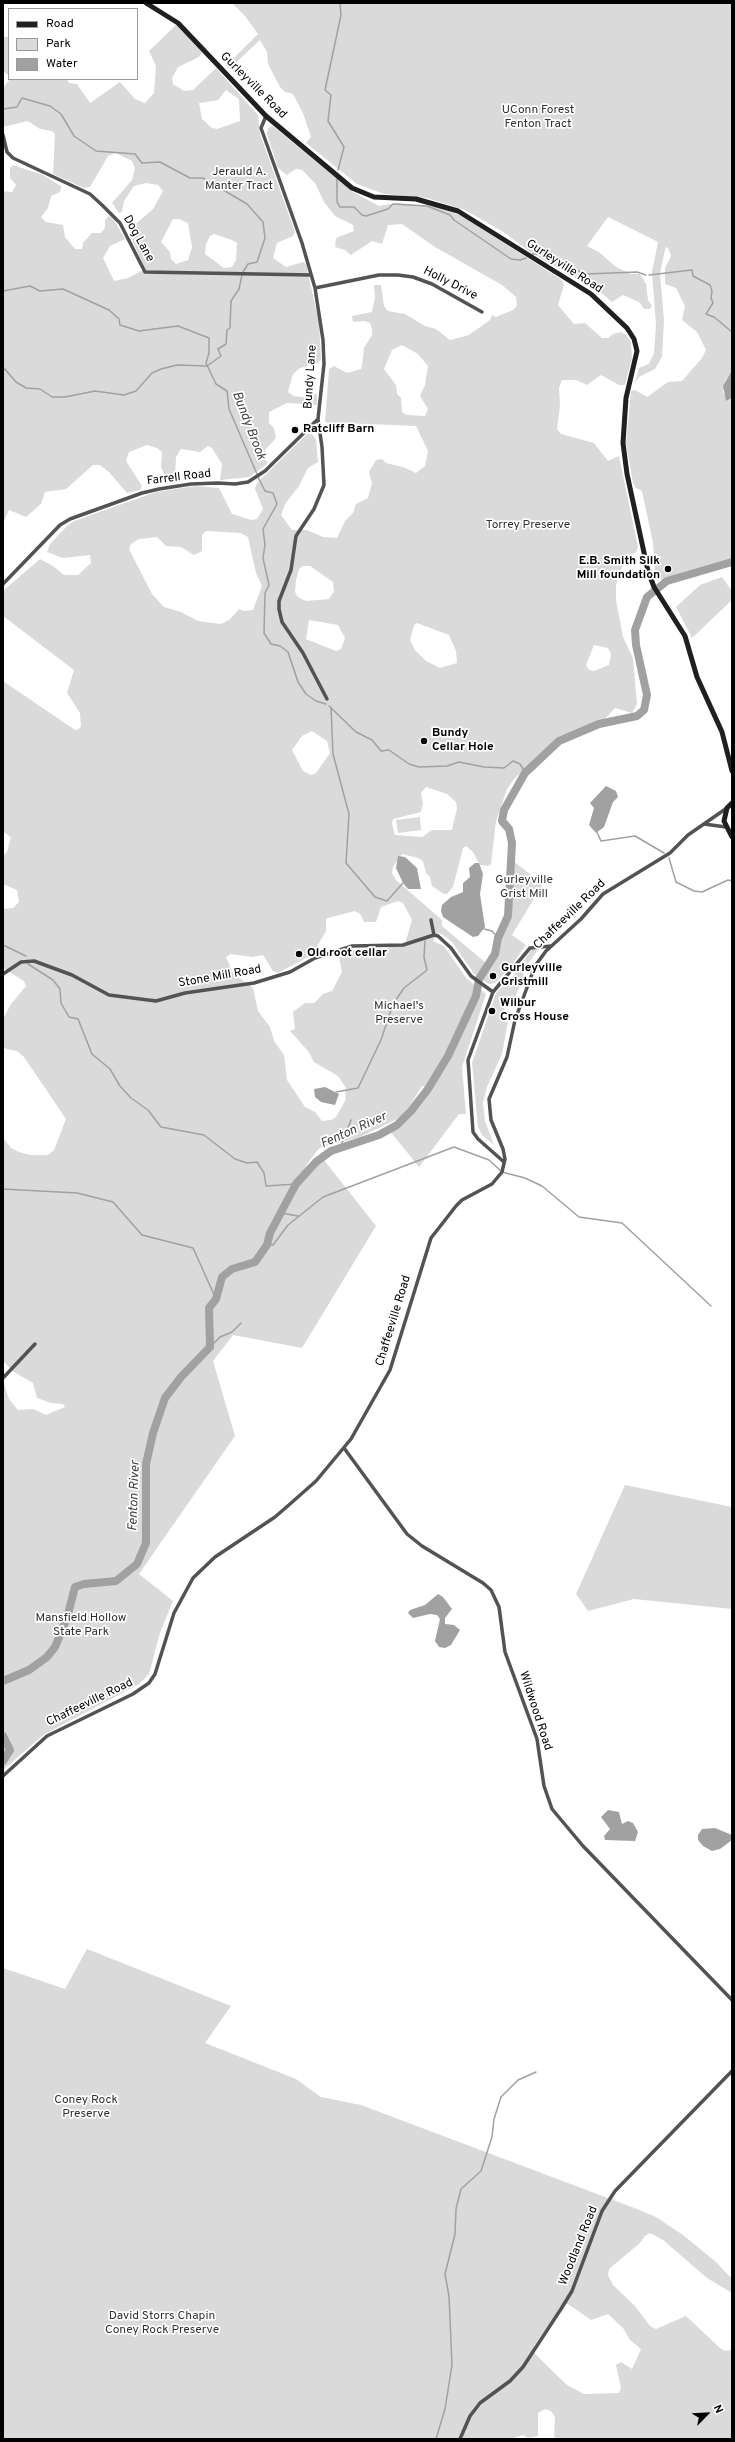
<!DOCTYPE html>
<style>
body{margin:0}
#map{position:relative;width:735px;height:2442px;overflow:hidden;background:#fff;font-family:Overpass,sans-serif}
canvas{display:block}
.frame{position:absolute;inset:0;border:4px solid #000;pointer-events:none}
.legend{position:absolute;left:8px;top:8px;width:130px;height:72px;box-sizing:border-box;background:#fff;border:1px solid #999;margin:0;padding:5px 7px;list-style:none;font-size:12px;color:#000}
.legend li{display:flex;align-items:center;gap:8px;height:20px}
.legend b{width:20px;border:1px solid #999}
.north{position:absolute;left:687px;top:2394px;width:40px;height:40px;-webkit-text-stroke:3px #fff;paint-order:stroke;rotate:66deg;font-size:11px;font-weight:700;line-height:16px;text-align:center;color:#000}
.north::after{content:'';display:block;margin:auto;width:14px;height:18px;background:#000;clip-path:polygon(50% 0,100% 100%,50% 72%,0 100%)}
</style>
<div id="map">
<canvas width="735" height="2442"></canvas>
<div class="frame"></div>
<ul class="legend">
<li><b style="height:5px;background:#202020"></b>Road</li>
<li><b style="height:11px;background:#dadada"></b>Park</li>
<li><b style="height:11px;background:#a1a1a1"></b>Water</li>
</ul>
<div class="north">N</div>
</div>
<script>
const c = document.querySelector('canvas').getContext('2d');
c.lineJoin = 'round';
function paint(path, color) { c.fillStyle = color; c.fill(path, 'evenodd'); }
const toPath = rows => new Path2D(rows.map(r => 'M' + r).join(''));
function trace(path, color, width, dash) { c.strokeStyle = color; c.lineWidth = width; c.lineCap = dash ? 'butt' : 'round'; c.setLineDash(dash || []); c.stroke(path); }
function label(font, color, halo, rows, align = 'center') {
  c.font = font + ' Overpass,sans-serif'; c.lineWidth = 3.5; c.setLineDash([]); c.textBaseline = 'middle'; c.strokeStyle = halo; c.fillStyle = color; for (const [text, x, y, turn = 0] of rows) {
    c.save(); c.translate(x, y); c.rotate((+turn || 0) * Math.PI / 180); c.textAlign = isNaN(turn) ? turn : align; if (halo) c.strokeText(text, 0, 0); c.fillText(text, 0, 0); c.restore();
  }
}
paint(toPath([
 [232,3,732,3,732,370,725,381,723,392,728,401,732,398,732,563,669,578,662,584,660,577,655,572,653,543,642,491,636,488,633,483,626,443,631,391,635,390,647,397,668,382,682,381,702,358,706,350,697,332,682,320,685,306,676,288,665,284,665,268,671,256,668,248,666,247,665,250,660,273,664,321,662,357,655,369,639,377,635,383,639,368,649,364,654,353,656,325,652,272,658,242,608,217,587,246,599,252,616,267,631,274,640,274,646,284,648,300,652,306,650,309,644,309,639,302,623,295,612,302,599,291,533,254,505,233,465,210,427,198,384,194,357,184,306,143,311,137,303,113,293,94,285,92,280,87,268,64,267,52,260,40,229,69,226,66,258,34,245,16],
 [176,25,202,52,199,57,178,67,172,78,173,84,184,91,193,90,216,68,258,115,260,134,295,232,293,236,277,243,273,258,286,267,303,262,306,264,319,323,321,360,317,363,300,368,293,374,288,392,294,396,308,398,317,393,317,405,287,403,269,412,269,423,274,428,276,438,265,450,267,464,249,477,220,480,222,464,212,448,208,446,200,452,181,449,176,457,175,480,168,482,161,467,162,452,157,448,147,445,129,452,126,461,142,486,140,490,127,493,109,472,100,465,93,465,66,489,45,492,41,504,26,517,9,510,3,523,3,191,12,192,16,185,10,178,10,168,13,165,43,175,61,186,60,192,51,196,48,208,41,217,46,222,63,225,65,237,75,249,82,249,83,243,92,233,101,233,105,228,105,220,109,216,113,218,125,239,110,246,103,258,114,281,128,278,145,269,133,242,131,228,153,209,163,191,158,185,146,183,134,186,124,201,122,212,119,213,112,203,132,180,135,168,132,161,116,153,108,156,90,187,84,188,53,174,55,134,52,131,40,129,28,121,3,127,3,88,10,79,67,79,69,83,77,84,90,103,120,82,135,99,145,103,154,93,156,66,149,51],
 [226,90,239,99,240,121,217,129,212,128,202,119,199,103,218,100],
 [173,219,179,219,188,223,192,247,188,260,176,264,171,259,170,252,161,242],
 [214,234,232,240,237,243,236,260,232,267,224,268,205,254,206,244,210,236],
 [3,37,9,37,9,76,3,71],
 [273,126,353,192,379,206,396,203,437,207,462,216,562,280,564,285,558,305,574,324,585,323,602,338,608,338,613,334,621,332,626,335,631,342,632,358,625,385,619,385,601,375,587,385,576,380,562,380,559,388,560,406,557,429,561,434,594,443,608,461,619,456,638,547,636,552,627,558,619,574,616,586,616,600,623,637,633,658,637,704,632,713,615,708,603,721,560,736,514,779,507,789,496,821,491,864,488,866,480,865,473,852,466,846,463,848,453,887,447,894,444,894,432,886,430,877,426,873,423,861,418,858,402,854,393,867,392,873,396,880,442,920,442,926,486,963,499,946,504,930,510,886,508,857,543,884,512,935,526,945,509,969,495,983,489,984,475,975,452,942,443,935,438,933,433,941,444,946,467,979,486,994,462,1067,466,1114,459,1114,419,1167,389,1130,414,1108,427,1088,422,1086,406,1112,397,1119,360,1137,320,1148,316,1152,305,1167,324,1160,376,1226,302,1348,233,1335,213,1361,235,1436,139,1574,173,1601,160,1633,149,1674,139,1684,43,1735,3,1770,3,1381,9,1399,18,1410,33,1409,46,1415,65,1407,63,1404,51,1403,37,1398,33,1383,14,1372,3,1361,3,1138,11,1148,19,1152,30,1155,48,1155,54,1150,66,1119,24,1057,17,1051,6,1049,3,1046,4,1017,11,1004,26,986,24,981,3,968,3,909,13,908,19,902,17,890,3,884,3,855,7,852,11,837,3,832,3,681,75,730,78,730,81,726,80,713,67,693,74,670,3,616,3,591,40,559,53,566,64,575,78,575,91,563,90,555,63,558,47,552,50,544,67,526,74,521,156,492,195,486,219,488,232,514,251,520,257,519,263,509,255,489,257,483,308,433,313,435,316,440,318,462,308,468,299,486,285,504,281,515,292,530,307,530,323,537,337,538,345,521,353,513,356,504,368,498,372,483,369,472,376,460,382,459,386,463,403,467,416,473,425,466,428,451,416,426,342,423,330,425,325,421,329,369,334,366,347,373,361,369,362,366,364,348,372,335,372,329,370,323,365,321,353,322,352,316,372,312,375,297,374,285,381,285,384,306,388,311,405,314,425,326,436,329,450,340,469,335,490,320,492,315,496,317,513,310,517,306,516,297,502,285,435,247,402,224,388,225,382,244,372,241,351,255,345,250,335,247,336,238,354,231,353,225,335,216,324,202,315,183,302,170,296,169,287,175,278,168,267,134,268,128],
 [402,345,418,354,428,366,425,385,420,396,428,409,425,416,407,415,402,412,401,398,397,394,396,385,384,369,392,350],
 [206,531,240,533,248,537,256,573,262,586,253,610,244,611,239,609,229,620,221,624,198,621,181,612,164,607,152,594,129,549,131,544,139,539,157,537,166,546,181,547,194,555,202,551,202,535],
 [303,566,310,566,333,582,334,591,329,599,306,601,298,597,295,592,296,580,299,569],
 [309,620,338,625,345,638,341,649,336,651,306,639],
 [417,623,449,635,456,651,457,663,440,668,426,661,415,650,410,640,414,625],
 [594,645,608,648,611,654,609,665,594,671,589,670,586,665],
 [312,731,327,741,330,753,316,773,311,775,303,771,292,750,302,736],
 [426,787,447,794,456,802,457,808,452,830,432,830,422,837,395,835,392,824,393,819,421,812,423,803,421,793],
 [398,901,403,903,412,920,405,944,386,948,342,951,339,957,342,972,332,991,323,994,314,1003,305,1003,293,1012,295,1029,290,1031,308,1051,314,1062,338,1076,346,1088,345,1101,336,1117,331,1120,322,1121,315,1112,305,1107,287,1080,284,1055,274,1041,270,1027,258,1011,253,988,233,973,226,957,231,954,252,957,263,955,273,971,278,973,308,957,315,950,326,931,326,919,328,918,355,911,360,914,364,922,376,922,381,907],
 [722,577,732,591,732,600,692,638,676,607,700,585],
 [420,817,421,830,398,833,396,820],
 [549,939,537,951,527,965,512,1007,505,1006,502,1020,508,1022,502,1054,487,1087,483,1103,485,1121,494,1145,482,1135,478,1127,472,1063,496,993,514,975,532,949],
 [625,1485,732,1507,732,1609,634,1599,588,1611,576,1594],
 [87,1949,231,2006,205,2043,296,2079,321,2097,361,2105,637,2209,656,2217,683,2235,716,2262,732,2279,732,2293,707,2278,663,2240,650,2233,645,2236,640,2243,609,2269,608,2275,613,2285,635,2306,650,2326,656,2329,686,2316,720,2348,725,2351,732,2350,732,2439,561,2439,554,2437,555,2417,551,2411,545,2409,538,2413,538,2436,528,2438,523,2435,510,2439,3,2439,3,1968,65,1989],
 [563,2304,568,2304,591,2320,608,2314,623,2328,630,2340,641,2349,632,2369,621,2362,616,2365,621,2388,619,2393,584,2394,567,2385,535,2354,534,2346]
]), '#dadada');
paint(toPath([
 [732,370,732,398,726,401,723,386],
 [606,786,616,791,618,797,613,802,604,827,596,833,589,825,594,808,590,803],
 [398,856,405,857,417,868,421,889,408,889,403,883,396,868],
 [475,863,479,863,483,874,480,894,485,927,478,936,473,937,443,917,441,911,442,905,451,897,463,892,463,883,470,877,469,868],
 [325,1087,339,1094,335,1105,321,1102,315,1097,314,1089],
 [438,1594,443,1597,452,1609,445,1618,445,1624,454,1625,460,1630,451,1645,445,1648,439,1647,435,1641,440,1619,437,1615,430,1614,413,1618,408,1613,410,1610,425,1605],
 [608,1810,619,1812,622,1824,628,1821,633,1823,638,1832,635,1841,605,1840,604,1836,610,1829,601,1817],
 [715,1828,732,1835,732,1840,720,1849,712,1851,703,1846,698,1840,698,1835,702,1829]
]), '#a1a1a1');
trace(toPath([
 [3,109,17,107,22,98,50,106,61,114,74,136,96,151,135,154,142,163,160,162,190,178,203,178,247,204,263,222,265,238,257,262,248,264,243,272],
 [338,170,344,147,328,121,331,95,325,90,341,15,340,3],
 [337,179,337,202,340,207,354,207,362,215,366,216,388,209,393,204,427,206,450,215,454,220,511,259,520,260,526,258],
 [532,254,552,254,561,264,586,274,637,272,646,275],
 [649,275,692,270,693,276,710,285,712,291,711,298,713,303,706,314,714,317,732,332],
 [3,291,30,286,40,291,63,289,109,310,119,319,120,325,139,331,178,326,209,338,209,353,206,363,216,384,227,391,229,409,257,474],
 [3,367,16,382,26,388,40,389,52,397,65,397,95,391,124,395,136,391,152,373,161,369,177,365,207,366,221,356,218,349,226,344,227,330,230,328,231,301,239,289,242,275],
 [258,477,265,491,273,493,277,504,263,529,265,545,263,558,269,585,265,593,264,633,271,644,280,646,288,652,298,682,306,694,316,701,326,704],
 [329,706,356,732,372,740,381,751,389,750,409,764,419,767,447,766,459,762,484,767,504,768,513,761,520,764,525,772,515,790],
 [331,707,333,754,349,814,346,863,375,897,387,901,403,883],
 [597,832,601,841,635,836,664,853],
 [669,858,676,882,694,891,702,892,728,880,732,881],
 [484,929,492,931,498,938],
 [3,945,26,956],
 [28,964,53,980,60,989,61,1003,69,1017,78,1019,92,1054,110,1069,120,1086,131,1098,148,1110,161,1127,204,1135,235,1159,247,1163,257,1162,264,1173,266,1186,296,1184],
 [336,1092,358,1088,381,1040,393,1004,404,988,427,970,424,957,425,941],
 [340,1148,351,1120],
 [3,1189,77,1193,113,1202,142,1235,193,1248,216,1299],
 [281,1213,298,1216],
 [267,1245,273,1245,288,1225,323,1197,454,1147,489,1160,502,1172,525,1178,542,1186,579,1217,622,1223,711,1306],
 [210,1347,220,1337,232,1332,241,1323],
 [436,2439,445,2409,452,2365,449,2296,445,2274,455,2234,456,2209,461,2189,481,2171,492,2137,494,2119,501,2097,518,2080,536,2072]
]), '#a1a1a1', 1.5);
trace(toPath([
 [3,1681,29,1670,47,1657,55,1647,67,1618,75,1587,84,1584,116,1581,137,1564,146,1543,146,1464,153,1433,165,1398,181,1377,210,1347,209,1308,216,1299,222,1277,232,1269,255,1262,267,1245,270,1233,296,1184,316,1162,331,1151,379,1135,397,1125,411,1111,428,1089,448,1056,476,996,479,979,495,954,498,938,508,916,512,843,509,829,502,821,504,810,525,773,559,741,599,724,637,716,644,710,647,695,636,645,635,630,647,597,667,581,732,562],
 [3,1736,10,1750,3,1761]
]), '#a1a1a1', 8);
trace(toPath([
 [266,116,261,128,302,243,315,288,323,340,324,364,318,419,322,447,324,485,314,509,296,536,291,570,279,601,279,609,282,622,303,653,327,699],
 [3,135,7,152,13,158,90,194,102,205,120,223,145,272,311,275],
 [315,288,379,275,398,275,413,277,432,284,482,312],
 [3,584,60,525,70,519,142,493,159,489,191,484,218,483,235,484,248,482,265,471,318,419],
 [704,824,726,827],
 [431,920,434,935],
 [3,974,21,962,34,961,72,975,109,995,156,1001,185,993,254,983,290,972,315,958,352,946,403,945,434,935,438,936,451,948,471,976,493,992],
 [504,1162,478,1139,473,1132,468,1060,493,992,530,948,551,946],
 [3,1378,35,1344],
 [344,1448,407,1534,422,1546,483,1583,491,1590,499,1607,505,1652,537,1739,544,1786,552,1809,583,1846,732,2000],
 [3,1776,47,1736,133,1694,149,1683,155,1674,174,1613,193,1578,215,1557,275,1517,290,1504,316,1481,351,1439,390,1370,431,1238,456,1206,462,1200,492,1184,502,1172,505,1159,503,1149,491,1120,489,1099,507,1057,515,1020,535,966,546,951,581,919,603,894,670,853,688,835,727,808],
 [460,2439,470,2416,480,2403,510,2381,523,2367,561,2309,572,2291,602,2211,615,2191,732,2071]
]), '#535353', 3.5);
trace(toPath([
 [146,3,178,23,266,116,352,188,374,197,416,199,458,211,591,294,627,328,634,339,637,351,626,398,623,443,627,474,648,571,654,587,685,636,697,677,722,732,732,771],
 [732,803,727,808,724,821,732,837]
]), '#202020', 5);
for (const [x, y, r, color] of [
 [295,430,4,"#000"],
 [668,569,4,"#000"],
 [424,741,4,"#000"],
 [299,954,4,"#000"],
 [493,976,4,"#000"],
 [492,1011,4,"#000"]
]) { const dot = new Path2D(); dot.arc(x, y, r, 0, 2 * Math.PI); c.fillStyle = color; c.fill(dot); trace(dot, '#fff', 1.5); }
label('12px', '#000', '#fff', [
 ["Gurleyville Road",253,86,45],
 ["Dog Lane",138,239,61],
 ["Gurleyville Road",564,267,33],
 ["Holly Drive",450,284,27],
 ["Bundy Lane",311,377,-86],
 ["Farrell Road",179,478,-7],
 ["Chaffeeville Road",570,915,-44],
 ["Stone Mill Road",220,977,-10],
 ["Chaffeeville Road",394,1321,-73],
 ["Chaffeeville Road",90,1703,-26],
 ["Wildwood Road",535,1711,72],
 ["Woodland Road",579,2246,-68]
]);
label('12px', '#313131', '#fff', [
 ["UConn Forest",538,111],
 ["Fenton Tract",538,125],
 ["Jerauld A.",239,173],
 ["Manter Tract",239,187],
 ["Torrey Preserve",528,526],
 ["Gurleyville",524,881],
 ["Grist Mill",524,895],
 ["Michael's",399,1007],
 ["Preserve",399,1021],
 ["Mansfield Hollow",81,1619],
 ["State Park",81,1633],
 ["Coney Rock",86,2101],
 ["Preserve",86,2115],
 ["David Storrs Chapin",162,2317],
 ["Coney Rock Preserve",162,2331]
]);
label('bold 12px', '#000', '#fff', [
 ["Ratcliff Barn",303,430],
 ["E.B. Smith Silk",660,562,"right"],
 ["Mill foundation",660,576,"right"],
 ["Bundy",432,734],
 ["Cellar Hole",432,748],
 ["Old root cellar",307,954],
 ["Gurleyville",501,969],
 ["Gristmill",501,983],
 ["Wilbur",500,1004],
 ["Cross House",500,1018]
], 'left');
label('italic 13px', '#424242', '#fff', [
 ["Bundy Brook",248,426,69],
 ["Fenton River",354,1131,-24],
 ["Fenton River",135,1496,-88]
]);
</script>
